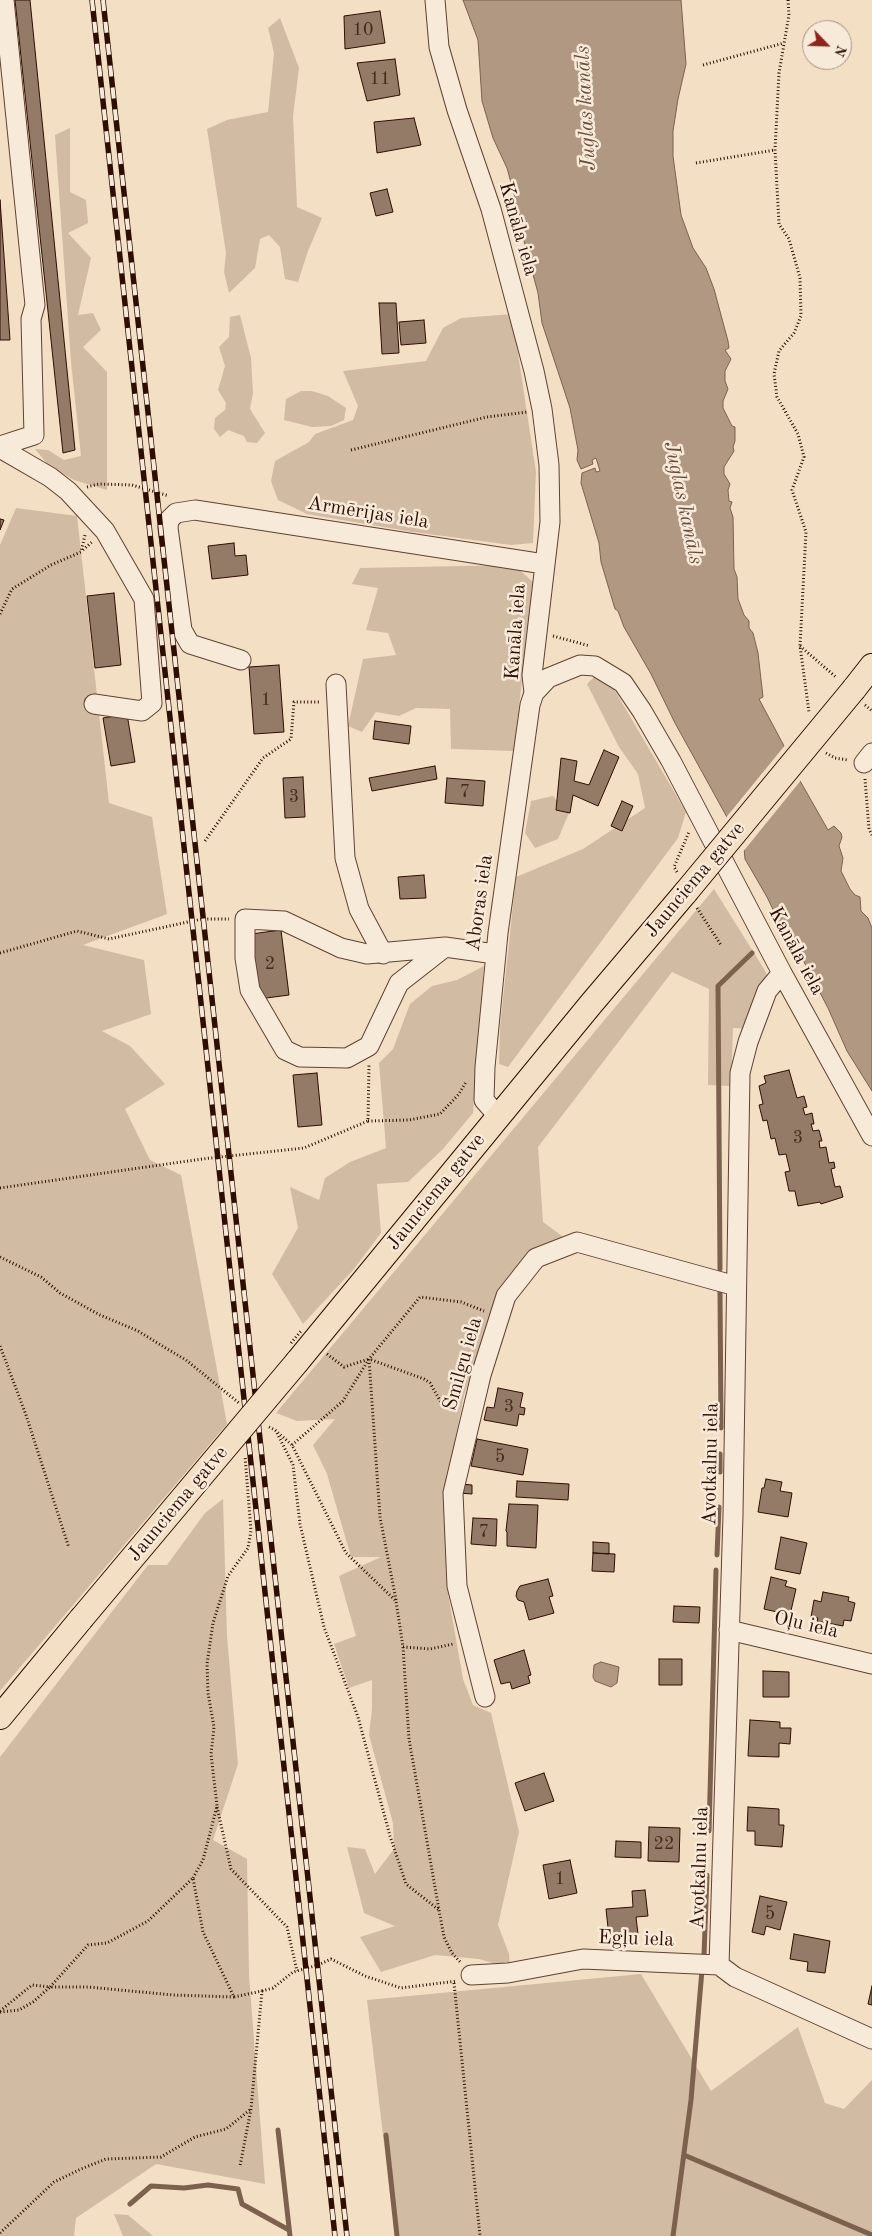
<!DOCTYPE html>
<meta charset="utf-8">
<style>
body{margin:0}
#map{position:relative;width:872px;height:2236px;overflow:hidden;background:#f3dfc4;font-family:"Old Standard TT",serif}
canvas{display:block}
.north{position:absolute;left:802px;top:20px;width:50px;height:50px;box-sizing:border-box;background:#f7ead9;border:1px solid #a79283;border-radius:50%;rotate:114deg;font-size:14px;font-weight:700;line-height:20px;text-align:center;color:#2e0e02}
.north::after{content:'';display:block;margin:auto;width:18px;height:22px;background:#8f2418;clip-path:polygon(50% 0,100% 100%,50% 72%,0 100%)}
</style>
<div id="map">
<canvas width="872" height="2236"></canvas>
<div class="north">N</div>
</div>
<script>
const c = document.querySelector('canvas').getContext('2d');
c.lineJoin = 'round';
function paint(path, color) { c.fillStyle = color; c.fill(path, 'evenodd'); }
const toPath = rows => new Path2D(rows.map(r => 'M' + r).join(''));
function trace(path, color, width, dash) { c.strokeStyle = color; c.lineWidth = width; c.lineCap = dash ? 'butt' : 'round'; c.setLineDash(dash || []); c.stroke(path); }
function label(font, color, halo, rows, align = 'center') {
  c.font = font + ' "Old Standard TT",serif'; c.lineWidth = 5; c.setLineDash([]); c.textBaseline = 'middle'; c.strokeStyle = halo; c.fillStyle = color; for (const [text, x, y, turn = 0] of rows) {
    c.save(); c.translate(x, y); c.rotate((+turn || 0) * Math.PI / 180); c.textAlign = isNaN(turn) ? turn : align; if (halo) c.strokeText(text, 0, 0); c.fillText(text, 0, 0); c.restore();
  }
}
paint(toPath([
 [280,18,299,68,293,116,297,207,322,218,308,251,298,282,285,279,280,247,269,235,260,239,255,268,229,293,224,272,226,253,207,129,227,120,268,112,274,53,268,28],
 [70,128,70,192,86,200,88,223,68,233,91,258,78,315,93,313,101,330,83,347,107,372,107,490,74,480,49,466,35,449,48,450,64,460,81,456,71,362,55,135],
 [512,314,536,472,533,543,511,545,413,532,307,514,278,500,271,481,275,461,309,442,315,434,353,420,358,406,343,371,426,361,443,328,461,318],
 [240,315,251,358,253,393,250,409,265,433,257,443,247,442,244,436,228,430,220,437,214,429,215,418,225,410,226,403,218,390,225,366,219,347,229,337,230,317],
 [301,391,312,391,328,396,346,408,344,420,331,426,312,427,284,420,286,399],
 [16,508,77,516,109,803,152,817,167,914,83,945,144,960,151,1014,102,1031,130,1046,165,1084,125,1109,150,1160,181,1175,227,1424,0,1691,0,545],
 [514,565,533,582,514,751,451,749,450,709,416,708,399,716,376,712,362,732,348,726,363,659,396,655,388,633,366,630,378,588,352,584,360,568],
 [595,676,614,689,686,812,678,838,508,1067,499,1064,500,1027,516,877,583,849,645,808,638,774,619,747,587,684],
 [553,796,569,813,558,839,535,848,525,833,531,801],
 [714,889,764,969,776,994,757,1029,733,1028,731,1086,708,1085,709,989,672,972,538,1147,543,1222,573,1244,565,1243,499,1298,464,1395,445,1491,447,1588,463,1679,473,1705,491,1713,519,1832,498,1925,509,1954,510,1968,479,1959,435,1955,381,1972,360,1937,395,1926,364,1913,347,1847,365,1849,375,1874,394,1849,393,1823,369,1735,372,1709,372,1680,349,1688,334,1644,356,1636,339,1576,381,1557,351,1557,327,1474,313,1445,335,1419,297,1421,276,1413],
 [484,966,473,1113,443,1149,408,1182,377,1184,381,1233,354,1269,303,1324,272,1274,298,1228,290,1187,319,1200,325,1178,350,1162,386,1148,379,1063,393,1049,410,1004,432,986,457,980],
 [223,1499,227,1636,238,1764,213,1840,247,1859,249,1975,265,2184,156,2164,76,2218,74,2236,0,2236,0,1757,148,1565,167,1565,205,1513],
 [641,1974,711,2091,798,2027,825,2103,844,2109,872,2080,872,2236,395,2236,367,2000],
 [114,2214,128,2215,153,2236,123,2236]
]), '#d2bba3');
const water = toPath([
 [463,0,681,0,686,64,678,99,673,131,673,156,681,215,693,248,706,268,714,289,728,341,729,348,725,350,731,359,725,371,725,381,728,389,723,401,723,408,732,426,735,427,735,441,733,447,734,451,724,467,724,474,730,484,728,490,729,501,732,502,730,508,733,517,734,569,737,577,738,599,744,615,749,621,749,628,753,633,758,653,763,697,759,699,783,744,799,779,828,830,834,826,841,833,842,837,839,846,843,858,841,871,850,889,855,895,860,897,861,911,868,918,872,928,872,1091,847,1051,828,1008,802,958,790,945,767,897,745,859,744,848,675,723,651,674,624,627,618,611,615,609,601,562,599,543,581,483,582,473,595,468,596,472,600,471,596,458,592,460,593,464,581,469,577,460,578,450,570,408,542,323,538,293,520,226,519,212,507,168,493,138,482,101,478,40,463,0],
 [601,1662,619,1667,617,1683,611,1687,595,1681,593,1677,594,1665,601,1662]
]);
paint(water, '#b09882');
trace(water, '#7c614f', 1);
paint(toPath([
 [786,744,802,779,742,853,724,820]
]), '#f3dfc4');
trace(toPath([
 [720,1269,718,986,752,953],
 [720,1291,721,1428],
 [720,1472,720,1454],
 [717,1555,719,1507],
 [709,1831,716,1570],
 [704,1955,707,1875],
 [278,2130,290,2236],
 [386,2135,397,2236],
 [684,2155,872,2235],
 [130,2204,151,2186,184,2188,208,2185,238,2189,242,2204,289,2230],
 [673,2236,691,2100,702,1970]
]), '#7c614f', 5);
const building = toPath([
 [15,0,30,0,75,450,63,453,15,0],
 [380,11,385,43,345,49,344,16,380,11],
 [395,59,400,95,367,101,357,63,395,59],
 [414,118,421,145,377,153,374,122,414,118],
 [387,189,393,212,376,216,370,193,387,189],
 [0,200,10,340,0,340,0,200],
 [379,303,396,303,399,353,382,354,379,303],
 [424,320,426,343,401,345,399,322,424,320],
 [0,519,4,520,0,530,0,519],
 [234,543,235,556,246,555,248,575,212,579,208,546,234,543],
 [114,593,121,665,95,668,87,596,114,593],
 [279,665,284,732,254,734,249,667,279,665],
 [127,714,135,762,111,766,103,718,127,714],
 [375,721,411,726,409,744,373,739,375,721],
 [604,750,619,757,598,806,573,795,570,813,556,810,561,758,577,761,574,781,589,785,604,750],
 [435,766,437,779,372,791,369,778,435,766],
 [303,777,305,817,285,818,283,778,303,777],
 [447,778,485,781,483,806,445,803,447,778],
 [622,801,633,806,622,831,611,826,622,801],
 [424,875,426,898,400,899,398,877,424,875],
 [281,930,289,995,259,999,251,934,281,930],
 [789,1070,797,1098,804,1096,807,1107,803,1108,805,1115,812,1113,814,1124,811,1124,813,1131,819,1130,822,1141,819,1141,820,1148,826,1147,829,1163,834,1162,835,1168,831,1169,835,1187,840,1186,843,1197,821,1204,820,1202,798,1206,795,1191,789,1191,785,1172,790,1171,786,1154,779,1155,775,1138,771,1139,767,1120,763,1121,759,1105,763,1104,759,1086,766,1083,764,1076,789,1070],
 [317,1073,322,1125,298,1127,293,1075,317,1073],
 [498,1388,523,1393,520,1407,525,1408,524,1415,519,1414,517,1426,484,1420,487,1407,494,1408,498,1388],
 [477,1439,528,1449,523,1475,471,1466,477,1439],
 [766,1479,782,1482,780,1491,792,1493,788,1517,758,1512,762,1488,764,1488,766,1479],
 [517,1481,569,1484,568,1500,516,1497,517,1481],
 [460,1484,472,1485,472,1494,459,1493,460,1484],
 [509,1504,538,1505,536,1548,507,1546,507,1532,506,1531,509,1504],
 [473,1518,497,1519,496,1546,471,1544,473,1518],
 [781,1537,807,1543,800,1574,775,1569,781,1537],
 [593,1542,609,1543,609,1554,593,1553,593,1542],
 [593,1553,615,1554,614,1572,592,1571,593,1553],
 [771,1577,787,1581,785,1586,796,1589,790,1615,764,1609,771,1577],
 [548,1579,553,1596,549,1597,554,1613,529,1620,524,1602,518,1600,516,1596,517,1591,520,1586,548,1579],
 [823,1592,849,1597,848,1601,855,1603,851,1621,844,1620,843,1626,817,1621,818,1618,811,1617,814,1600,821,1602,823,1592],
 [674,1606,700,1607,699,1623,673,1622,674,1606],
 [524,1650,531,1675,528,1676,530,1683,512,1689,510,1682,501,1684,494,1660,524,1650],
 [659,1659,682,1659,682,1685,659,1685,659,1659],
 [763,1671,789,1672,789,1697,763,1697,763,1671],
 [750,1720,780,1722,780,1728,791,1728,790,1744,779,1743,779,1757,748,1756,750,1720],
 [544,1773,554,1801,525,1811,515,1783,544,1773],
 [748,1807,779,1809,779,1825,784,1825,782,1847,755,1845,755,1831,747,1831,748,1807],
 [649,1827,680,1828,679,1862,648,1861,649,1827],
 [616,1841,641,1842,641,1858,615,1857,616,1841],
 [570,1860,577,1893,549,1899,543,1865,570,1860],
 [645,1890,648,1916,636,1917,638,1934,609,1937,606,1909,633,1907,632,1891,645,1890],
 [760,1896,787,1902,780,1930,766,1926,764,1935,752,1932,760,1896],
 [794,1934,830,1941,825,1973,807,1971,808,1962,790,1959,794,1934],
 [872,1986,872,2005,868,2004,872,1986]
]);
paint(building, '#947b67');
trace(building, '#2e0e02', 1);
const minor = toPath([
 [435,0,439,47,457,110,491,209,534,371,542,409,549,465,550,522,532,675,534,693,530,705,498,933,485,1067,484,1100,498,1116],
 [0,446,34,435,31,319,35,305,4,0],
 [0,448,50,477,68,491,105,531,144,599,152,703,142,711,94,704],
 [241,660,190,644,182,630,168,528,169,520,176,513,195,510,544,564],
 [336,684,345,858,359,909,383,954],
 [534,693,548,678,580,665,595,666,623,683,642,711,671,761,782,973,872,1136],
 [864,763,872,753],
 [445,947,399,983,369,1046,347,1058,300,1057,285,1050,250,990,245,958,245,919,284,921,341,948,367,954,445,947,495,954],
 [729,1630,872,1664],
 [485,1697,457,1586,453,1493,481,1375,506,1296,536,1258,577,1242,736,1286],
 [719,1965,733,1515,740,1073,748,1042,767,991,782,973],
 [471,1975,508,1973,583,1959,719,1965,735,1977,872,2039]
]);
const major = toPath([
 [854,689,872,666],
 [297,1362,591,1004,686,892],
 [0,1717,81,1619]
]);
trace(minor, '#5f4232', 21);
trace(major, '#2e0e02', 26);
trace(toPath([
 [788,0,789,15,779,73,775,150,779,224,789,239,800,278,801,316,794,333,779,351,774,374,777,397,798,434,804,457,792,490,806,532,800,646,809,712],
 [703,65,784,43],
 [696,163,775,150],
 [351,450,487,417,527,412],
 [87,487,99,484,132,485,169,496],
 [83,550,93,541],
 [0,614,12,589,51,565,81,552,85,535],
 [553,636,590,646],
 [800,646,837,678],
 [865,705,872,711],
 [826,753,835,758,848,760],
 [865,779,869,829,872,835],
 [205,841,263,758,291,739,294,702,321,702],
 [677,872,674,867,689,832],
 [697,908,721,945],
 [0,953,77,931,109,939,202,919,229,919],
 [368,1121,409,1120,440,1114,459,1094,466,1082],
 [0,1188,202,1159,304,1148,368,1121,369,1065],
 [0,1257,41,1277,60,1293,100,1315,138,1331,164,1347,186,1360,239,1403],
 [0,1346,26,1415,69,1548],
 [327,1354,344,1367,369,1359],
 [269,1427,275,1430,292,1445,346,1553,396,1601,403,1647,409,1739,439,1910,444,1937,452,1953,461,1963],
 [277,1433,293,1465,300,1524,324,1627,358,1717,390,1836,406,1884,439,1910],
 [292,1445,343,1401,369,1359,424,1379,430,1383,442,1404,455,1411],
 [396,1600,380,1517,369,1359,420,1297,461,1302,484,1311],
 [403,1647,430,1649,453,1644],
 [217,1807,231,1869,287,1927,297,1971],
 [193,1878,203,1860,217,1806,211,1754,214,1727,208,1693,207,1664,213,1623,228,1576,248,1548,251,1531,245,1456],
 [454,1983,480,2236],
 [262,1991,273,1988,293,1972,318,1965,331,1959,365,1976,401,1988,457,1981],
 [0,2011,32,1985,50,1987,88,1945,107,1943,148,1921,193,1878,203,1932,234,1997,262,1991,251,2109,240,2166],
 [0,2012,19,2010,33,2002,50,1987,88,1987,173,1995,234,1997],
 [0,2233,54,2182,81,2169,106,2159,161,2157,195,2137,226,2129,251,2109]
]), '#2e0e02', 3, [1, 2.5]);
trace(minor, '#f7ead9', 19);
trace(major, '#f3dfc4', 24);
const rail = toPath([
 [92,0,335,2236],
 [103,0,347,2236]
]);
trace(rail, '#2e0e02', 5.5);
trace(rail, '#f7ead9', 4, [11]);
const majorBridge = toPath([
 [686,892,854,689],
 [81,1619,297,1362]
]);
trace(majorBridge, '#2e0e02', 26, []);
trace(toPath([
 [291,1343,301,1331]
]), '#2e0e02', 3, [1, 2.5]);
trace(majorBridge, '#f3dfc4', 24);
label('18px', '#48291b', null, [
 ["10",363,30],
 ["11",380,79],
 ["1",266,700],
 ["7",465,792],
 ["3",294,797],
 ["2",270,964],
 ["3",798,1138],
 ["3",509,1407],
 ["5",500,1457],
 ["7",484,1532],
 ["22",664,1844],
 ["1",560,1879],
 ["5",770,1914]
]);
label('20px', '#2e0e02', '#f7ead9', [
 ["Kanāla iela",518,229,74],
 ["Armērijas iela",368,513,9],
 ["Kanāla iela",516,632,-86],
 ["Jaunciema gatve",695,880,-50],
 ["Aboras iela",480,903,-82],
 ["Kanāla iela",796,951,62],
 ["Jaunciema gatve",436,1192,-51],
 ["Smilgu iela",463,1364,-74],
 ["Avotkalnu iela",711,1464,-89],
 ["Jaunciema gatve",178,1504,-50],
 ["Oļu iela",806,1625,13],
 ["Avotkalnu iela",700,1868,-88],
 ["Egļu iela",636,1939,2]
]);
label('italic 21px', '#684c3c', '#f7ead9', [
 ["Juglas kanāls",586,108,-93],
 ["Juglas kanāls",683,503,78]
]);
</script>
